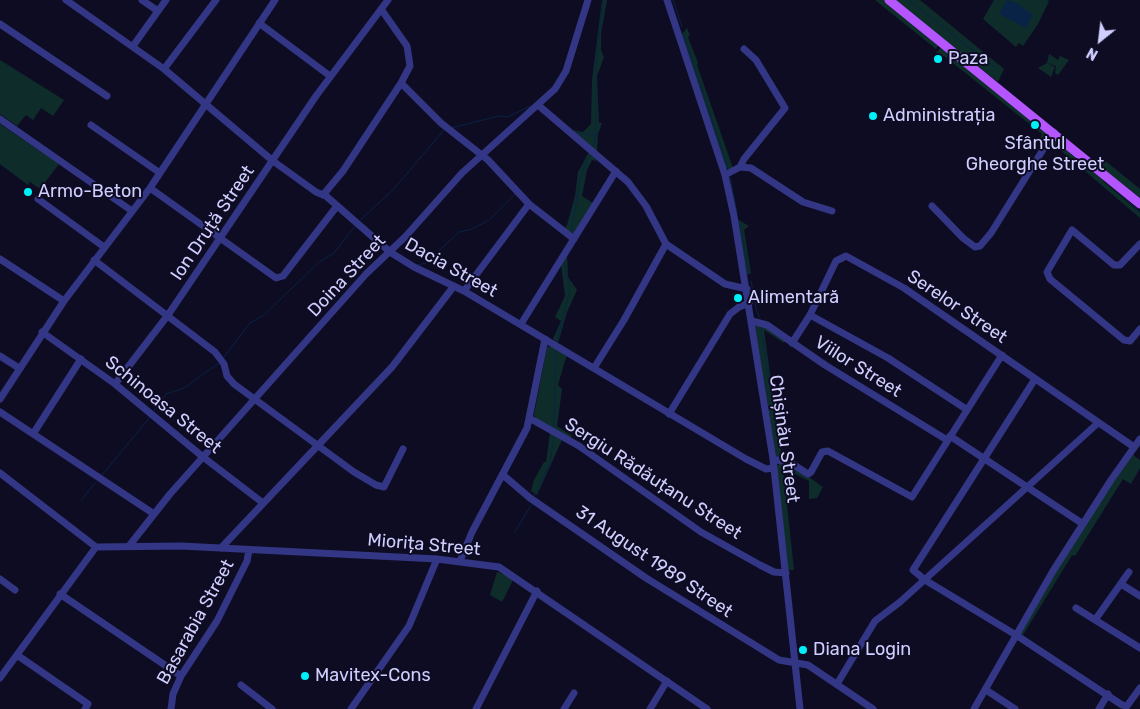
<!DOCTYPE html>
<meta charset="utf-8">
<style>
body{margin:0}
#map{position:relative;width:1140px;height:709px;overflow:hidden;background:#0e0c23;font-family:Rubik,sans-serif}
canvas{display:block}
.north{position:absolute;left:1075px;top:15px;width:50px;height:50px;-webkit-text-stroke:4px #0e0c23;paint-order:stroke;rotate:209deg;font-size:14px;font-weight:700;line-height:20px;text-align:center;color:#d0ceff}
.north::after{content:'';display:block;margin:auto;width:18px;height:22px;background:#d0ceff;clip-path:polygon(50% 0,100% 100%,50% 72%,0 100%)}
</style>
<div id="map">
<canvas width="1140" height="709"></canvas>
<div class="north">N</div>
</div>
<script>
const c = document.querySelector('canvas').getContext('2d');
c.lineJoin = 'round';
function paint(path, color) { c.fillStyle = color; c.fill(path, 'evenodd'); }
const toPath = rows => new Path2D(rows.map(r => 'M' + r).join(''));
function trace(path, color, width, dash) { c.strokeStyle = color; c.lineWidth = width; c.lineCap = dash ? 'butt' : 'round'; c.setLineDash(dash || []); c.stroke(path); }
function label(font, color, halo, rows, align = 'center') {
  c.font = font + ' Rubik,sans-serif'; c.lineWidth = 4; c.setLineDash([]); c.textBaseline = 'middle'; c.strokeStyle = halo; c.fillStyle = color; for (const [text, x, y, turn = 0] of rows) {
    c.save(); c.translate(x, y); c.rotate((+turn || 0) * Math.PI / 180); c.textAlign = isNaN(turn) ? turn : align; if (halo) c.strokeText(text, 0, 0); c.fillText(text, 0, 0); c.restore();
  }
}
paint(toPath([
 [602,0,607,0,601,34,601,50,604,57,597,76,599,123,602,123,598,134,597,153,572,130,583,132,591,124,592,80],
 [875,0,885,0,939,44,936,49],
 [892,0,920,0,1004,69,998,82],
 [994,0,1047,0,1049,1,1038,24,1023,46,1019,43,1016,47,983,19],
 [687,28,690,35,688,37,698,63,697,65,733,168,730,170,726,168,682,34],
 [942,46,1051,133,1043,144,1039,140,1042,134,944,56,941,58,938,56,934,59,932,58],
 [1049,54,1058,60,1060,56,1069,60,1058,75,1055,73,1056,66,1047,63,1055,67,1051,77,1038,68,1047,63],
 [0,60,64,100,53,116,41,108,33,120,26,115,17,126,0,114],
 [0,124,59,164,40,189,30,182,28,185,0,164],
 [1055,136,1106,177,1103,181,1140,213,1140,218,1051,142],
 [589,152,597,161,592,160,587,170,582,196,593,203,573,235,564,229,567,225,575,196,578,172],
 [1103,159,1140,189,1140,200,1099,164],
 [737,219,749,226,744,230,751,273,747,275],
 [567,254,568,277,577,290,567,312,558,343,553,339,561,321,555,317,565,296,561,264],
 [758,325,765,326,786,339,784,343,764,330,771,381,775,387,772,390,781,453,783,457,791,460,776,456,755,326],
 [554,346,567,354,558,385,562,389,557,426,572,436,571,439,539,422,534,415,547,347],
 [550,433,562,440,537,495,531,491,534,480,544,462,546,462],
 [1140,442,1140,446,1133,455,1140,460,1140,468,1131,484,1123,479,1075,556,1072,555,1023,635,1021,634,1020,630,1110,485],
 [782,462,796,468,823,487,817,498,809,499,809,481,783,468,794,570,788,570,777,466],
 [497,572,514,578,502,602,490,595]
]), '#0e2d2a');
paint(toPath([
 [1007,0,1017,3,1033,15,1026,28,999,14]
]), '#082346');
trace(toPath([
 [673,0,682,27],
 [909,0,994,67],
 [684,35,728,168],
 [451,128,499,116,508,117,530,106],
 [574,132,595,135],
 [593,146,596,135,596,65,603,0],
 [1096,173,1140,212],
 [730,177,737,213],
 [360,220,393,190,444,130],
 [739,221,749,273],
 [571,232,581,175,590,155],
 [418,265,426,263,459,232,472,229,489,220,515,194],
 [751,281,757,312,760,318],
 [761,327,776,425],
 [557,342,570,289,564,261],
 [224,357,250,323,264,315,319,262,334,253,355,226],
 [154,411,166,394,184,388,219,363],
 [554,426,556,351],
 [102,475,150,417],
 [534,496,550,463,554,437],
 [81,500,96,482],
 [515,532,531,505]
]), '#082346', 1);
trace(toPath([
 [66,0,164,69,273,161,316,192,326,196,390,252,414,267,464,291,746,459,766,469,774,468],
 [142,0,158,11],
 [667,0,725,175,734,216,773,459,800,709],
 [381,9,407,46,410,66,401,83,441,123,488,160,529,204,574,239],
 [259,23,330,76],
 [0,24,107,96],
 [133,46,166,0],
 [164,69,216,0],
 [538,105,628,182,646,206,666,244,725,284,747,289],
 [0,119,132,211],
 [91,125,160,173],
 [740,167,744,159,785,108,756,60,744,49],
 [725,175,740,167,751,168,803,202,832,211],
 [150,188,276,278,283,276,337,206],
 [323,195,343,171,401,83],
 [38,199,104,247],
 [932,206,963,238,975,247,980,246,991,233,1054,132],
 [1140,244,1120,265,1114,265,1072,230,1047,272,1050,279,1124,340,1130,341,1140,329],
 [0,259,64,301],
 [94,260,215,352,224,364,227,376,234,384,354,472,376,485,384,487,403,449],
 [464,291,529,204],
 [810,315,888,358,966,409],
 [752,321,767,325,825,365,947,440],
 [521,324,616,171],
 [42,332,115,384,203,457,263,503],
 [792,343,810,315,836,261,846,256,904,288,1134,447],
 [0,356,19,368],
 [594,368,624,320,666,244],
 [1035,379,913,570,925,580,1016,635,1122,705,1127,706,1140,688],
 [115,384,168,315,316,96,388,0],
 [0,399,64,301,150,188,275,0],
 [0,412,154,514],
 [669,414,730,314,739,307,749,303],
 [531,419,579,446,701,532,760,565,774,572,786,573],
 [33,434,81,359],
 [950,436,1083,524],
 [773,459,791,463,808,474,811,472,822,452,828,451,912,497,1002,355],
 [0,473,96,547],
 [503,475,530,498,646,578,779,660,808,665,873,709],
 [129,546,170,494,366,274,405,237,462,173,555,89,566,71,588,0],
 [96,547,181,546,437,559,499,567,707,709],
 [221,548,392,367,454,286],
 [460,561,472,532,527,428,545,339],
 [0,579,15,590],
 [1121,584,1140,596],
 [60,594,181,676],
 [1076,608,1140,648],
 [1095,620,1129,572],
 [17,655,88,704,85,709],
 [0,678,96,547],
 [837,684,875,621,900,602,1098,423],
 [241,685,272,709],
 [986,690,1015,709],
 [171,709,173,694,181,676,217,621,247,561,249,550],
 [351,709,409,626,437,559],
 [476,709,537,591],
 [564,709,574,693],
 [650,709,667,681],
 [974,709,1053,571,1111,480,1140,439],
 [1099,709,1108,694]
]), '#333685', 7);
trace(toPath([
 [889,0,1140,204]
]), '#b455ff', 9);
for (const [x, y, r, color] of [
 [938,59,5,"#00f0f9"],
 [873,116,5,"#00f0f9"],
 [1035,125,5,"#00f0f9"],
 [28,192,5,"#00f0f9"],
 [738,298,5,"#00f0f9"],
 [803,650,5,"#00f0f9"],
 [305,676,5,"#00f0f9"]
]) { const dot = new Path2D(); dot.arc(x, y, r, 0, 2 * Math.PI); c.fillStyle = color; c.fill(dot); trace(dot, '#0e0c23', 2); }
label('18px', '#d0ceff', '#0e0c23', [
 ["Paza",948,59],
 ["Administrația",883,116],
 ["Sfântul",1035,144,"center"],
 ["Gheorghe Street",1035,165,"center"],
 ["Armo-Beton",38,192],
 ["Alimentară",748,298],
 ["Diana Login",813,650],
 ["Mavitex-Cons",315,676]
], 'left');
label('18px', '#d0ceff', '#0e0c23', [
 ["Ion Druță Street",213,223,-56],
 ["Dacia Street",451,268,29],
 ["Doina Street",347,276,-47],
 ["Serelor Street",957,307,34],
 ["Viilor Street",858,367,32],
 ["Schinoasa Street",163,405,39],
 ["Chișinău Street",784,439,82],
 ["Sergiu Rădăuțanu Street",653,479,33],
 ["Miorița Street",424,545,5],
 ["31 August 1989 Street",654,562,34],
 ["Basarabia Street",196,622,-61]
]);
</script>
